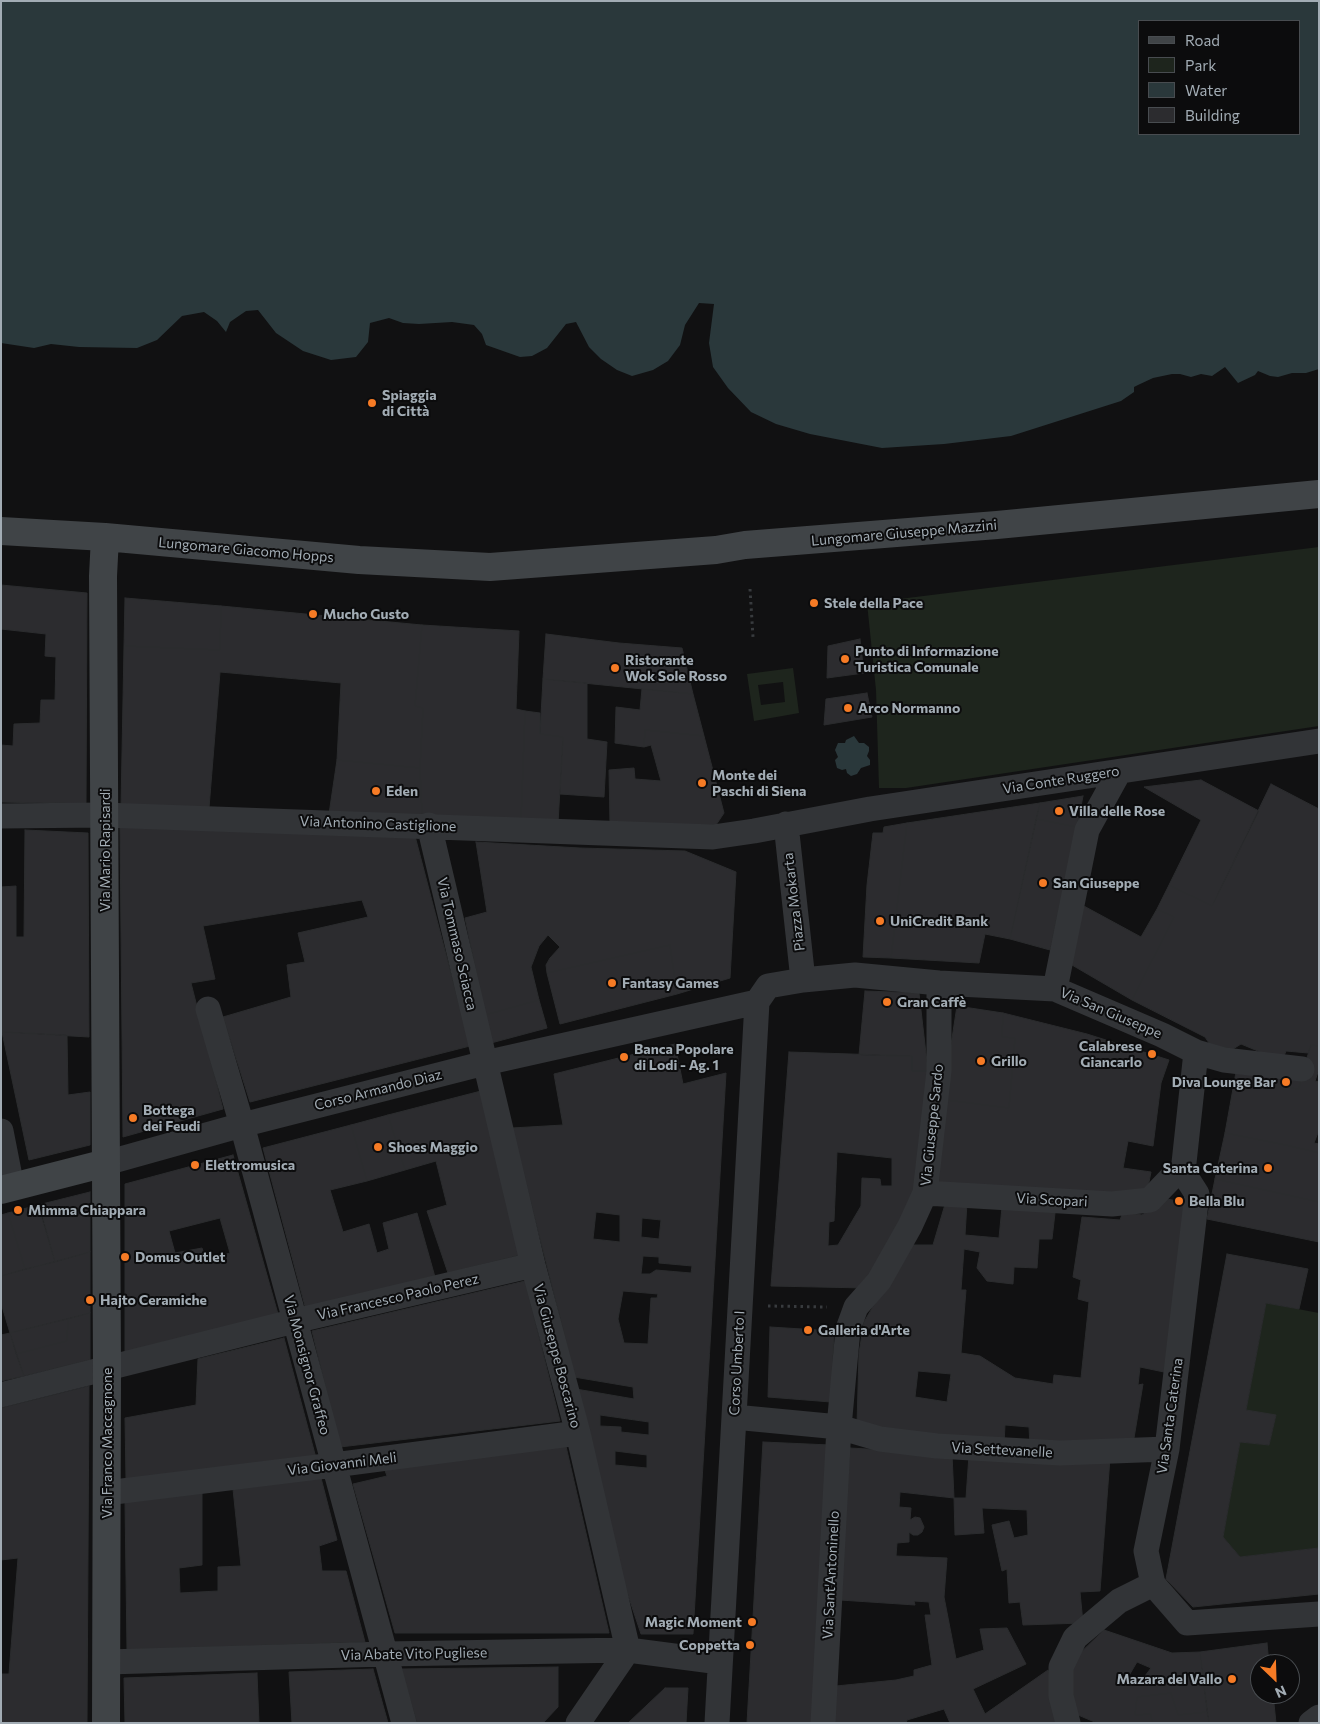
<!DOCTYPE html>
<meta charset="utf-8">
<style>
body{margin:0}
#map{position:relative;width:1320px;height:1724px;overflow:hidden;background:#111112;font-family:Commissioner,sans-serif}
canvas{display:block}
.frame{position:absolute;inset:0;border:2px solid #a2acb4;pointer-events:none}
.legend{position:absolute;left:1138px;top:20px;width:162px;height:115px;box-sizing:border-box;background:#0c0c0d;border:1px solid #484c50;margin:0;padding:6px 9px;list-style:none;font-size:15px;color:#a2acb4}
.legend li{display:flex;align-items:center;gap:10px;height:25px}
.legend b{width:25px;border:1px solid #484c50}
.north{position:absolute;left:1250px;top:1654px;width:50px;height:50px;box-sizing:border-box;background:#0c0c0d;border:1px solid #484c50;border-radius:50%;rotate:156deg;font-size:14px;font-weight:700;line-height:20px;text-align:center;color:#a2acb4}
.north::after{content:'';display:block;margin:auto;width:18px;height:22px;background:#f67b25;clip-path:polygon(50% 0,100% 100%,50% 72%,0 100%)}
</style>
<div id="map">
<canvas width="1320" height="1724"></canvas>
<div class="frame"></div>
<ul class="legend">
<li><b style="height:6px;background:#404447"></b>Road</li>
<li><b style="height:14px;background:#1e251d"></b>Park</li>
<li><b style="height:14px;background:#2a383b"></b>Water</li>
<li><b style="height:14px;background:#2c2c2f"></b>Building</li>
</ul>
<div class="north">N</div>
</div>
<script>
const c = document.querySelector('canvas').getContext('2d');
c.lineJoin = 'round';
function paint(path, color) { c.fillStyle = color; c.fill(path, 'evenodd'); }
const toPath = rows => new Path2D(rows.map(r => 'M' + r).join(''));
function trace(path, color, width, dash) { c.strokeStyle = color; c.lineWidth = width; c.lineCap = dash ? 'butt' : 'round'; c.setLineDash(dash || []); c.stroke(path); }
function label(font, color, halo, rows, align = 'center') {
  c.font = font + ' Commissioner,sans-serif'; c.lineWidth = 4; c.setLineDash([]); c.textBaseline = 'middle'; c.strokeStyle = halo; c.fillStyle = color; for (const [text, x, y, turn = 0] of rows) {
    c.save(); c.translate(x, y); c.rotate((+turn || 0) * Math.PI / 180); c.textAlign = isNaN(turn) ? turn : align; if (halo) c.strokeText(text, 0, 0); c.fillText(text, 0, 0); c.restore();
  }
}
paint(toPath([
 [1319,547,1319,726,906,788,879,788,876,690,867,603],
 [793,668,799,713,754,721,747,674],
 [783,682,785,702,761,705,758,685],
 [1266,1303,1319,1313,1319,1548,1240,1557,1223,1537,1240,1442,1269,1445,1276,1416,1246,1410]
]), '#1e251d');
paint(toPath([
 [1,1,1319,1,1319,369,1306,373,1292,373,1278,377,1270,376,1258,371,1255,375,1238,383,1225,367,1212,376,1201,374,1191,377,1180,374,1172,374,1153,378,1138,385,1134,387,1134,392,1121,401,1011,436,944,444,882,448,810,434,776,424,751,412,728,388,713,367,709,343,714,304,699,303,685,325,680,345,668,361,653,370,632,376,617,370,601,359,589,347,576,322,566,324,547,348,532,356,520,357,486,345,482,334,474,325,452,322,419,324,403,323,389,318,370,323,368,342,356,357,331,360,303,351,276,333,258,310,246,311,230,322,226,332,217,321,204,312,182,316,157,340,137,348,79,347,51,344,34,348,1,343],
 [1139,21,1299,21,1299,134,1139,134],
 [854,736,859,743,864,743,869,747,869,751,867,756,870,760,870,765,861,768,857,774,851,776,847,773,846,769,842,770,837,768,835,760,838,757,835,750,838,743,845,743,846,740]
]), '#2a383b');
const building = toPath([
 [1,585,87,593,86,804,1,802,1,745,13,746,14,724,40,723,41,700,55,700,56,657,45,656,46,634,1,629,1,585],
 [125,598,221,606,220,650,124,646,125,598],
 [221,606,422,625,415,706,423,708,420,768,337,760,341,683,220,672,209,808,121,807,124,646,220,650,221,606],
 [422,625,519,631,516,709,525,711,521,821,422,815,420,768,423,708,415,706,422,625],
 [546,634,619,643,682,648,693,694,543,679,546,634],
 [860,639,864,673,827,678,828,646,860,639],
 [543,679,587,683,587,739,607,742,604,797,560,794,563,737,540,734,543,679],
 [642,689,693,694,704,736,645,730,644,747,615,743,616,707,640,710,642,689],
 [867,693,872,717,824,725,826,699,867,693],
 [525,711,540,713,540,734,563,737,558,823,521,821,525,711],
 [645,730,704,736,724,813,716,825,610,824,609,770,634,768,635,779,661,781,651,745,644,747,645,730],
 [337,760,420,768,422,815,329,814,337,760],
 [1201,780,1259,811,1212,906,1169,885,1201,820,1144,787,1201,780],
 [1271,784,1319,809,1319,1046,1311,1045,1308,1053,1286,1051,1282,1061,1241,1044,1233,1049,1211,1046,1205,1037,1132,1000,1174,917,1157,909,1169,885,1212,906,1271,784],
 [1083,796,1077,827,1036,819,1040,803,1083,796],
 [1040,803,1010,939,985,934,979,963,891,958,907,823,1040,803],
 [1036,819,1077,827,1050,950,1010,939,1036,819],
 [907,823,891,958,863,957,867,885,873,833,883,833,884,827,907,823],
 [120,827,415,836,470,1046,250,1102,223,1017,291,997,287,965,305,962,298,933,368,917,362,900,203,926,215,979,191,983,223,1109,123,1137,120,827],
 [25,830,88,833,89,1037,2,1032,1,887,16,886,16,937,24,937,25,830],
 [476,842,580,848,685,851,736,872,730,978,677,994,670,945,547,973,546,965,550,958,560,947,548,935,539,946,531,967,539,1000,485,1015,465,918,487,912,476,842],
 [1082,905,1141,937,1157,909,1174,917,1132,1000,1072,965,1082,905],
 [670,945,677,994,560,1024,547,973,670,945],
 [865,991,919,993,928,1071,912,1071,912,1056,859,1055,865,991],
 [539,1000,547,1028,491,1043,485,1015,539,1000],
 [957,1006,1003,1013,1002,1037,1015,1038,1009,1108,946,1100,945,1084,957,1006],
 [1003,1013,1087,1034,1169,1060,1161,1083,1153,1146,1128,1141,1123,1168,1151,1172,1146,1197,936,1184,946,1100,1009,1108,1015,1038,1002,1037,1003,1013],
 [2,1032,67,1035,68,1095,90,1092,90,1145,29,1160,2,1032],
 [675,1044,683,1084,726,1073,693,1634,641,1634,623,1580,576,1389,634,1399,633,1387,574,1377,565,1337,512,1128,563,1125,554,1074,675,1044],
 [596,1212,620,1215,620,1242,593,1239,596,1212],
 [642,1218,661,1220,659,1239,641,1237,642,1218],
 [643,1256,659,1257,659,1263,692,1266,691,1273,656,1270,650,1274,641,1274,643,1256],
 [623,1291,658,1294,657,1298,651,1298,648,1344,624,1343,618,1319,623,1291],
 [600,1415,649,1422,649,1435,621,1432,621,1427,600,1426,600,1415],
 [615,1451,647,1455,647,1468,615,1465,615,1451],
 [1311,1045,1319,1046,1319,1069,1315,1081,1319,1082,1319,1130,1314,1143,1319,1144,1319,1153,1286,1145,1225,1133,1236,1072,1273,1075,1272,1086,1299,1089,1301,1077,1311,1045],
 [789,1052,912,1056,912,1071,928,1071,912,1211,865,1288,771,1286,789,1052],
 [837,1152,892,1158,892,1186,881,1186,880,1179,862,1178,861,1206,838,1245,828,1246,829,1222,834,1221,837,1152],
 [1273,1075,1301,1077,1299,1089,1272,1086,1273,1075],
 [481,1091,520,1255,448,1273,427,1211,447,1205,436,1161,405,1170,388,1115,481,1091],
 [388,1115,405,1170,367,1181,351,1125,388,1115],
 [351,1125,367,1181,330,1190,343,1232,369,1224,377,1253,389,1249,383,1223,417,1213,435,1277,306,1310,263,1148,351,1125],
 [1225,1133,1286,1145,1319,1153,1319,1202,1215,1179,1225,1133],
 [233,1155,278,1314,125,1352,125,1184,233,1155],
 [220,1218,230,1253,206,1260,202,1248,175,1253,169,1231,220,1218],
 [1215,1179,1319,1202,1319,1242,1207,1219,1215,1179],
 [90,1192,90,1207,43,1218,38,1205,90,1192],
 [1167,1199,1187,1203,1164,1372,1140,1367,1138,1385,1143,1384,1133,1444,1030,1446,1029,1427,1005,1425,1004,1444,857,1424,859,1353,864,1322,909,1245,933,1245,946,1201,967,1203,965,1235,999,1238,1002,1207,1055,1213,1052,1239,1039,1239,1037,1268,1014,1267,1013,1284,987,1281,977,1268,980,1252,964,1249,961,1290,966,1290,961,1353,980,1356,1015,1378,1053,1384,1054,1375,1081,1378,1089,1302,1078,1299,1081,1280,1073,1277,1082,1217,1120,1220,1123,1212,1142,1215,1167,1199],
 [918,1371,951,1374,947,1402,915,1397,918,1371],
 [38,1205,55,1262,25,1269,8,1213,38,1205],
 [90,1207,90,1252,55,1262,43,1218,90,1207],
 [8,1213,25,1269,1,1276,1,1215,8,1213],
 [90,1252,90,1313,10,1333,1,1303,1,1276,90,1252],
 [1227,1254,1308,1269,1299,1309,1266,1303,1246,1410,1276,1415,1269,1445,1240,1442,1223,1537,1240,1557,1319,1548,1319,1594,1193,1607,1166,1579,1227,1254],
 [525,1281,560,1421,340,1447,312,1331,525,1281],
 [90,1313,90,1360,24,1376,16,1354,67,1341,68,1319,90,1313],
 [68,1319,67,1341,16,1354,10,1333,68,1319],
 [770,1327,834,1331,831,1402,768,1397,770,1327],
 [10,1333,24,1376,1,1381,1,1335,10,1333],
 [284,1338,316,1458,126,1479,125,1418,196,1405,198,1359,284,1338],
 [89,1386,87,1723,1,1723,1,1674,9,1674,18,1558,1,1560,1,1408,89,1386],
 [565,1442,609,1633,395,1633,353,1484,387,1476,382,1462,565,1442],
 [763,1442,830,1445,814,1723,747,1723,763,1442],
 [850,1448,952,1454,954,1498,900,1492,899,1507,911,1508,910,1520,915,1517,920,1518,924,1527,922,1532,918,1535,913,1535,909,1532,909,1542,897,1543,896,1556,947,1558,944,1597,956,1659,984,1650,980,1629,1007,1628,1026,1664,973,1689,985,1714,1048,1670,1056,1698,1057,1723,950,1723,944,1709,907,1720,906,1723,834,1723,836,1686,896,1680,914,1676,914,1670,932,1665,925,1615,931,1615,929,1602,914,1601,915,1605,840,1600,850,1448],
 [969,1455,1110,1458,1100,1591,1080,1592,1083,1623,1023,1625,1020,1602,1009,1603,1007,1569,1002,1571,992,1525,1009,1521,1014,1538,1028,1535,1027,1510,982,1508,984,1533,955,1535,954,1498,966,1498,969,1455],
 [321,1478,337,1540,319,1546,322,1571,346,1571,365,1642,127,1650,125,1502,202,1493,202,1565,179,1568,180,1593,218,1591,218,1567,241,1566,233,1489,321,1478],
 [1104,1630,1172,1653,1200,1652,1207,1712,1178,1715,1171,1693,1137,1697,1135,1715,1151,1714,1152,1723,1097,1723,1071,1712,1071,1675,1076,1657,1104,1630],
 [1137,1662,1151,1668,1139,1684,1127,1679,1137,1662],
 [1267,1643,1269,1664,1260,1664,1260,1694,1273,1694,1276,1723,1209,1723,1200,1652,1267,1643],
 [558,1667,558,1707,543,1723,417,1723,401,1669,558,1667],
 [373,1669,388,1723,292,1723,289,1672,373,1669],
 [257,1673,259,1723,125,1723,124,1678,257,1673],
 [665,1688,688,1688,686,1723,628,1723,665,1688],
 [1171,1693,1178,1715,1207,1712,1209,1723,1152,1723,1151,1714,1135,1715,1137,1697,1171,1693]
]);
paint(building, '#2c2c2f');
trace(building, '#2b2c2e', 1);
trace(toPath([
 [750,589,753,637],
 [768,1306,827,1307]
]), '#383b3e', 3, [2.5, 4]);
trace(toPath([
 [1,816,104,815,713,837,754,831,870,809,1319,741],
 [786,824,803,980],
 [429,825,533,1265,578,1433,628,1650],
 [1055,989,1087,830,1119,772],
 [757,1002,768,986,803,980,855,975,939,983,1055,989,1162,1035,1196,1052,1224,1060,1302,1069],
 [208,1009,242,1125,404,1723],
 [1196,1052,1183,1172,1197,1194,1167,1449,1146,1551,1153,1584,1187,1623,1319,1614],
 [1,1131,12,1187],
 [106,1163,242,1125,485,1063,757,1002],
 [925,1193,1112,1204,1150,1200,1171,1178,1183,1172],
 [1,1395,295,1321,533,1265],
 [734,1417,839,1427,880,1439,937,1446,1060,1453,1167,1449],
 [106,1493,334,1465,578,1433],
 [107,1662,385,1654,628,1650,720,1662],
 [578,1723,628,1650],
 [717,1723,757,1002],
 [823,1723,839,1427,848,1329,856,1307,879,1281,910,1226,925,1193,939,1071,939,983],
 [1068,1723,1061,1696,1061,1667,1075,1638,1119,1601,1153,1584],
 [1311,1723,1319,1717]
]), '#323437', 25);
trace(toPath([
 [1,531,105,537,359,560,490,567,716,550,745,545,997,525,1319,494],
 [105,537,103,576,107,1369,106,1723],
 [1,1190,106,1163]
]), '#404447', 28);
for (const [x, y, r, color] of [
 [372,403,5,"#f67b25"],
 [814,603,5,"#f67b25"],
 [313,614,5,"#f67b25"],
 [845,659,5,"#f67b25"],
 [615,668,5,"#f67b25"],
 [848,708,5,"#f67b25"],
 [702,783,5,"#f67b25"],
 [376,791,5,"#f67b25"],
 [1059,811,5,"#f67b25"],
 [1043,883,5,"#f67b25"],
 [880,921,5,"#f67b25"],
 [612,983,5,"#f67b25"],
 [887,1002,5,"#f67b25"],
 [1152,1054,5,"#f67b25"],
 [624,1057,5,"#f67b25"],
 [981,1061,5,"#f67b25"],
 [1286,1082,5,"#f67b25"],
 [133,1118,5,"#f67b25"],
 [378,1147,5,"#f67b25"],
 [195,1165,5,"#f67b25"],
 [1268,1168,5,"#f67b25"],
 [1179,1201,5,"#f67b25"],
 [18,1210,5,"#f67b25"],
 [125,1257,5,"#f67b25"],
 [90,1300,5,"#f67b25"],
 [808,1330,5,"#f67b25"],
 [752,1622,5,"#f67b25"],
 [750,1645,5,"#f67b25"],
 [1232,1679,5,"#f67b25"]
]) { const dot = new Path2D(); dot.arc(x, y, r, 0, 2 * Math.PI); c.fillStyle = color; c.fill(dot); trace(dot, '#0c0c0d', 2); }
label('bold 14px', '#a2acb4', '#0c0c0d', [
 ["Spiaggia",382,395],
 ["di Città",382,411],
 ["Stele della Pace",824,603],
 ["Mucho Gusto",323,614],
 ["Punto di Informazione",855,651],
 ["Turistica Comunale",855,667],
 ["Ristorante",625,660],
 ["Wok Sole Rosso",625,676],
 ["Arco Normanno",858,708],
 ["Monte dei",712,775],
 ["Paschi di Siena",712,791],
 ["Eden",386,791],
 ["Villa delle Rose",1069,811],
 ["San Giuseppe",1053,883],
 ["UniCredit Bank",890,921],
 ["Fantasy Games",622,983],
 ["Gran Caffè",897,1002],
 ["Calabrese",1142,1046,"right"],
 ["Giancarlo",1142,1062,"right"],
 ["Banca Popolare",634,1049],
 ["di Lodi - Ag. 1",634,1065],
 ["Grillo",991,1061],
 ["Diva Lounge Bar",1276,1082,"right"],
 ["Bottega",143,1110],
 ["dei Feudi",143,1126],
 ["Shoes Maggio",388,1147],
 ["Elettromusica",205,1165],
 ["Santa Caterina",1258,1168,"right"],
 ["Bella Blu",1189,1201],
 ["Mimma Chiappara",28,1210],
 ["Domus Outlet",135,1257],
 ["Hajto Ceramiche",100,1300],
 ["Galleria d'Arte",818,1330],
 ["Magic Moment",742,1622,"right"],
 ["Coppetta",740,1645,"right"],
 ["Mazara del Vallo",1222,1679,"right"]
], 'left');
label('14px', '#a2acb4', '#0c0c0d', [
 ["Lungomare Giuseppe Mazzini",904,533,-5],
 ["Lungomare Giacomo Hopps",246,550,5],
 ["Via Conte Ruggero",1061,780,-9],
 ["Via Antonino Castiglione",378,824,2],
 ["Via Mario Rapisardi",105,850,-90],
 ["Piazza Mokarta",794,902,-97],
 ["Via Tommaso Sciacca",457,944,77],
 ["Via San Giuseppe",1111,1013,23],
 ["Corso Armando Diaz",378,1090,-14],
 ["Via Giuseppe Sardo",932,1125,-84],
 ["Via Scopari",1052,1200,3],
 ["Via Francesco Paolo Perez",398,1297,-13],
 ["Via Giuseppe Boscarino",557,1356,75],
 ["Corso Umberto I",737,1363,-87],
 ["Via Monsignor Graffeo",307,1365,75],
 ["Via Santa Caterina",1170,1416,-82],
 ["Via Franco Maccagnone",107,1443,-90],
 ["Via Settevanelle",1002,1450,3],
 ["Via Giovanni Meli",342,1464,-7],
 ["Via Sant'Antoninello",831,1575,-87],
 ["Via Abate Vito Pugliese",414,1654,-1]
]);
</script>
